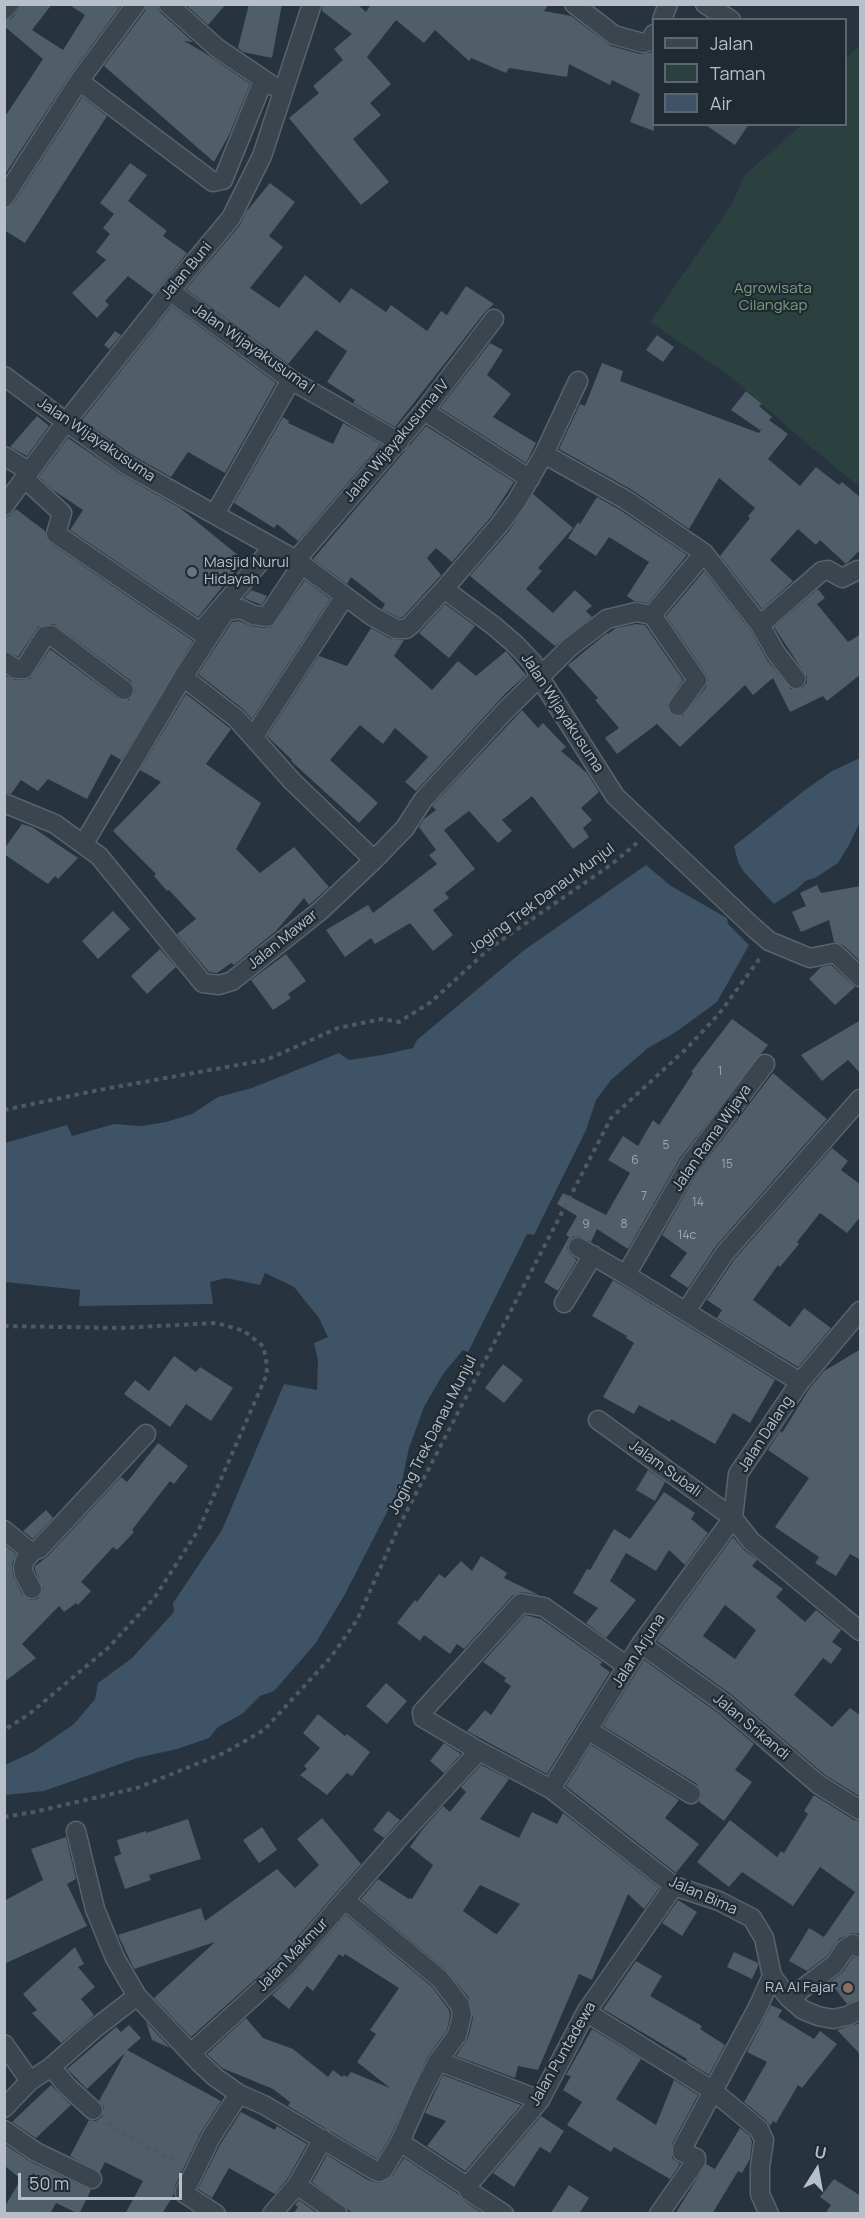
<!DOCTYPE html>
<style>
body{margin:0}
#map{position:relative;width:865px;height:2218px;overflow:hidden;background:#27333e;font-family:Manrope,sans-serif}
canvas{display:block}
.frame{position:absolute;inset:0;border:6px solid #b7c0c9;pointer-events:none}
.legend{position:absolute;left:652px;top:18px;width:195px;height:108px;box-sizing:border-box;background:#202a33;border:2px solid #5c666f;margin:0;padding:8px 10px;list-style:none;font-size:18px;color:#b7c0c9}
.legend li{display:flex;align-items:center;gap:12px;height:30px}
.legend b{width:30px;border:2px solid #5c666f}
.north{position:absolute;left:787px;top:2140px;width:60px;height:60px;-webkit-text-stroke:4px #202a33;paint-order:stroke;rotate:11deg;font-size:16px;font-weight:700;line-height:24px;text-align:center;color:#b7c0c9}
.north::after{content:'';display:block;margin:auto;width:21px;height:27px;background:#b7c0c9;clip-path:polygon(50% 0,100% 100%,50% 72%,0 100%)}
.scale{position:absolute;left:18px;top:2173px;width:164px;height:27px;box-sizing:border-box;border:3px solid #b7c0c9;border-top:0;padding-left:8px;font-size:18px;line-height:21px;white-space:nowrap;color:#b7c0c9;-webkit-text-stroke:4px #202a33;paint-order:stroke}
</style>
<div id="map">
<canvas width="865" height="2218"></canvas>
<div class="frame"></div>
<ul class="legend">
<li><b style="height:8px;background:#3b454e"></b>Jalan</li>
<li><b style="height:16px;background:#2a4140"></b>Taman</li>
<li><b style="height:16px;background:#3e5366"></b>Air</li>
</ul>
<div class="north">U</div>
<div class="scale">50 m</div>
</div>
<script>
const c = document.querySelector('canvas').getContext('2d');
c.lineJoin = 'round';
function paint(path, color) { c.fillStyle = color; c.fill(path, 'evenodd'); }
const toPath = rows => new Path2D(rows.map(r => 'M' + r).join(''));
function trace(path, color, width, dash) { c.strokeStyle = color; c.lineWidth = width; c.lineCap = dash ? 'butt' : 'round'; c.setLineDash(dash || []); c.stroke(path); }
function label(font, color, halo, rows, align = 'center') {
  c.font = font + ' Manrope,sans-serif'; c.lineWidth = 4.5; c.setLineDash([]); c.textBaseline = 'middle'; c.strokeStyle = halo; c.fillStyle = color; for (const [text, x, y, turn = 0] of rows) {
    c.save(); c.translate(x, y); c.rotate((+turn || 0) * Math.PI / 180); c.textAlign = isNaN(turn) ? turn : align; if (halo) c.strokeText(text, 0, 0); c.fillText(text, 0, 0); c.restore();
  }
}
paint(toPath([
 [860,45,860,487,813,449,730,376,650,322,730,207,745,175,801,125,846,124,846,58]
]), '#2a4140');
paint(toPath([
 [860,758,860,822,849,845,838,863,815,878,805,881,797,889,774,904,744,872,738,862,734,846,805,790,832,771],
 [646,865,671,886,727,918,728,924,749,945,717,1002,676,1032,648,1048,611,1080,596,1100,586,1130,534,1235,527,1234,468,1352,463,1350,443,1374,424,1407,409,1448,401,1485,344,1596,315,1644,274,1691,260,1696,242,1714,218,1727,209,1738,177,1749,137,1758,44,1791,5,1795,5,1765,33,1752,74,1724,95,1699,98,1683,132,1658,174,1612,173,1603,222,1530,284,1384,317,1390,318,1360,314,1343,328,1337,319,1318,294,1287,265,1273,260,1285,226,1278,210,1282,213,1304,79,1306,80,1290,5,1282,5,1143,67,1125,72,1136,114,1124,141,1126,166,1122,192,1114,218,1097,252,1088,339,1053,349,1060,382,1055,413,1048,417,1040,523,951]
]), '#3e5366');
paint(toPath([
 [21,4,52,4,32,30,63,50,85,15,68,4,122,4,70,75,4,176,4,118,43,59,4,26,4,21,12,18,18,11],
 [147,4,157,4,160,12,193,42,184,41,205,53,250,84,229,135,214,162,104,66,145,11],
 [185,4,226,4,208,25],
 [249,4,282,4,272,58,243,52,238,48],
 [323,4,357,4,366,12,371,4,549,4,544,11,571,16,611,46,640,54,654,52,654,131,630,122,640,94,612,80,610,85,569,64,567,77,509,68,506,73,471,58,469,61,435,30,424,43,396,20,367,57,391,84,370,103,381,115,353,139,389,182,361,205,289,118,319,93,313,86,343,60,334,49,352,34,322,11],
 [82,97,107,116,25,243,4,230,4,209,13,204],
 [704,124,749,124,735,145],
 [130,163,147,175,128,201,167,231,163,236,187,253,153,295,128,276,105,301,109,305,97,318,72,293,106,260,96,252,110,234,103,228,114,214,100,203],
 [270,183,295,202,269,236,283,247,250,288,279,308,305,275,340,303,351,288,386,312,391,305,427,331,441,311,447,315,466,286,494,304,485,312,395,427,353,403,355,400,327,382,347,351,316,330,288,364,186,289,240,225,246,212],
 [172,306,276,383,225,473,188,452,171,477,134,456,82,420],
 [115,331,121,335,109,349,104,345],
 [657,335,674,347,663,362,646,350],
 [490,343,503,350,487,375,511,394,493,417,536,443,526,463,440,408],
 [602,363,623,371,620,381,759,433,762,428,760,430,731,410,746,391,762,404,759,406,772,417,769,420,788,434,768,459,800,486,816,467,839,485,842,482,861,498,861,549,846,564,820,540,816,545,798,529,770,560,793,581,762,609,720,556,750,518,748,516,755,508,719,478,689,529,632,490,559,449,580,404,585,406],
 [37,416,49,426,27,456,10,447],
 [283,417,289,421,288,423,333,444,343,423,381,444,298,541,277,524,274,528,234,503],
 [426,426,514,482,491,517,452,562,436,548,427,558,441,575,403,617,399,618,382,609,385,604,351,577,347,584,313,559],
 [68,438,122,475,180,508,244,560,198,617,70,530,83,510,53,490,39,477],
 [533,494,573,528,538,568,542,571,526,589,553,613,575,590,592,606,586,611,592,617,555,646,470,576,509,531],
 [597,497,620,510,687,555,648,603,634,601,627,596,649,562,609,537,596,556,568,538,578,522,580,524],
 [16,509,45,531,46,538,50,543,193,641,121,760,111,754,87,799,48,779,38,791,21,780,11,794,4,792,4,675,15,680,30,679,50,649,118,699,129,700,135,691,131,681,54,624,38,627,18,657,4,650,4,517,9,516],
 [704,571,751,631,767,660,791,689,802,688,807,683,807,677,774,627,818,589,825,598,817,604,848,642,861,634,861,674,827,701,823,696,790,712,773,678,753,695,745,685,680,747,657,724,617,754,605,738,619,728,595,700,598,698,568,665,607,633,608,634,616,628,636,624,645,625,683,680,667,705,672,715,683,716,706,687,708,679,706,674,666,616],
 [305,580,330,599,252,719,243,709,198,674,232,622,239,621,251,626,265,628,272,627],
 [251,590,267,596,262,605,244,598],
 [445,604,475,626,449,658,419,633],
 [371,628,391,639,404,640,394,656,432,690,458,661,476,676,506,651,526,675,507,692,416,791,405,782,428,757,395,728,383,744,360,725,330,760,378,803,359,823,291,761,292,760,267,736,319,656,347,666],
 [186,694,231,729,206,764,261,803,236,849,260,873,294,847,329,887,309,905,304,898,276,931,234,965,231,963,217,973,209,972,177,934,196,919,169,890,167,891,154,876,156,874,113,831,161,782,140,770],
 [522,710,538,728,543,723,566,747,561,751,587,773,599,792,581,808,592,820,583,828,589,837,573,849,532,796,502,820,512,831,498,843,469,811,444,830,475,869,445,893,449,898,433,910,453,935,433,951,410,923,375,944,371,938,345,957,326,930,368,905,373,913,437,864,429,855,436,850,419,827,424,819,436,810,432,806],
 [22,824,32,827,78,858,58,879,55,876,48,884,4,854,4,849],
 [817,885,821,893,861,886,861,962,843,945,834,942,829,920,801,932,792,912,806,906,800,893],
 [113,911,130,929,98,959,82,941],
 [160,949,176,967,147,994,131,976],
 [286,954,306,981,288,994,291,998,273,1010,251,980],
 [831,965,855,987,835,1005,809,979,821,967],
 [732,1019,768,1045,680,1158,628,1249,597,1229,591,1242,579,1236,573,1237,569,1241,567,1248,569,1253,577,1260,558,1291,544,1282,569,1237,566,1235,577,1216,557,1204,563,1193,606,1215,630,1173,608,1160,623,1136,638,1146,653,1120,659,1125,693,1073,691,1072],
 [861,1020,861,1074,848,1060,822,1081,801,1055],
 [773,1073,827,1119,716,1246,688,1288,670,1276,687,1253,662,1235,698,1171],
 [832,1148,848,1161,841,1170,861,1185,861,1216,847,1233,820,1213,797,1242,799,1244,780,1267,778,1265,753,1300,790,1327,804,1308,831,1328,798,1367,717,1318,722,1310,707,1300,734,1260],
 [613,1280,775,1380,750,1423,733,1413,715,1444,671,1419,670,1422,639,1405,634,1414,603,1397,634,1343,626,1338,627,1336,592,1316],
 [861,1349,861,1560,850,1554,836,1576,815,1563,819,1557,775,1527,809,1478,768,1450,780,1431,782,1433,809,1389,824,1371],
 [174,1356,196,1372,200,1367,233,1388,211,1421,186,1404,170,1427,124,1394,135,1380,149,1391],
 [503,1364,523,1380,504,1403,485,1388],
 [158,1443,188,1466,174,1484,170,1481,132,1530,134,1532,117,1550,113,1547,81,1582,91,1591,78,1605,76,1603,64,1612,59,1606,22,1644,36,1658,4,1682,4,1548,6,1546,16,1554,12,1564,13,1576,22,1594,31,1600,38,1599,43,1589,35,1570,35,1566,47,1557,121,1477,127,1482],
 [648,1470,665,1482,655,1501,636,1490],
 [664,1492,695,1513,691,1519,708,1533,685,1565,669,1550,656,1571,626,1553,610,1581,636,1600,606,1638,586,1623,598,1608,573,1593,587,1569,590,1570,614,1529,630,1539],
 [46,1510,53,1518,33,1539,23,1531],
 [733,1537,744,1550,757,1560,752,1566,783,1589,776,1597,805,1622,816,1610,841,1630,832,1642,842,1649,831,1664,823,1658,794,1695,832,1727,850,1708,861,1716,861,1797,825,1775,732,1695,657,1641],
 [725,1605,756,1630,735,1659,703,1636],
 [481,1556,507,1573,504,1578,539,1595,522,1592,513,1595,464,1649,457,1644,450,1654,424,1635,420,1641,397,1623,415,1600,417,1602,439,1574,445,1578,461,1561,472,1571],
 [525,1615,541,1619,602,1662,600,1665,610,1672,547,1774,467,1731,485,1710,491,1715,511,1686,504,1681,506,1678,483,1662],
 [644,1660,718,1713,754,1744,735,1770,752,1782,724,1821,699,1802,702,1794,697,1784,603,1726],
 [386,1683,407,1701,387,1724,366,1706],
 [318,1714,345,1736,347,1734,370,1752,352,1776,347,1773,327,1795,300,1775,307,1769,304,1766,320,1748,303,1733],
 [444,1743,461,1754,444,1773,430,1761],
 [591,1745,679,1800,665,1818,699,1844,676,1873,566,1786],
 [481,1765,509,1779,480,1819,519,1838,532,1812,557,1824,563,1813,659,1888,644,1909,628,1894,592,1980,579,1974,538,2070,518,2066,515,2078,456,2056,468,2038,473,2018,469,1998,447,1971,361,1899,378,1879,409,1899,410,1898,412,1899,433,1865,410,1847,422,1830,443,1806,450,1812,466,1792,461,1787],
 [480,1885,520,1904,497,1934,494,1933,463,1911],
 [814,1795,854,1820,861,1821,861,1934,852,1933,839,1939,826,1957,807,1971,789,1961,809,1928,824,1937,855,1892,820,1867,793,1906,742,1872,729,1887,697,1862,730,1820,777,1857,781,1851,784,1853,808,1814,804,1811],
 [388,1811,400,1820,384,1838,373,1830],
 [322,1818,361,1864,279,1958,191,2037,154,1998,215,1942,134,1969,118,1935,201,1908,205,1921,277,1869,295,1888,319,1865,297,1839],
 [188,1819,201,1859,149,1875,151,1880,125,1889,114,1857,121,1854,117,1840,146,1831,146,1833],
 [262,1827,277,1850,259,1863,243,1840],
 [66,1837,76,1879,67,1884,87,1926,4,1964,4,1901,43,1880,31,1849],
 [678,1900,697,1912,682,1936,662,1923],
 [346,1915,432,1987,449,2010,450,2015,447,2030,428,2056,390,2137,377,2159,288,2106,290,2102,273,2089,222,2068,207,2054,246,2018,263,2038,293,2049,328,2077,333,2070,342,2077,344,2075,347,2077,351,2072,390,2088,357,2062,376,2034,370,2030,399,1988,345,1954,343,1957,339,1954,313,1991,307,1986,289,2009,272,1995,295,1973],
 [75,1947,84,1964,78,1967,95,1987,81,1999,94,2015,61,2043,32,2013,37,2010,23,1994],
 [734,1952,758,1963,758,1966,752,1979,727,1967],
 [853,1957,861,1959,861,1999,847,2004,830,1982,843,1972],
 [636,1961,662,1976,650,1996,702,2026,700,2029,725,2045,709,2075,686,2061,687,2059,603,2009],
 [771,2005,782,2010,778,2017,814,2039,820,2031,837,2044,802,2088,798,2085,776,2123,773,2121,770,2126,766,2120,744,2102,767,2062,747,2052],
 [146,2022,170,2048,152,2040],
 [860,2023,861,2024,861,2055,837,2030],
 [129,2025,141,2038,127,2050,221,2101,201,2132,175,2186,174,2194,162,2214,125,2214,143,2181,105,2162,100,2172,70,2156,89,2120,96,2121,102,2117,104,2107,99,2101,125,2053,87,2089,67,2069,116,2027,121,2032],
 [592,2029,641,2059,616,2099,656,2125,674,2080,698,2095,672,2144,672,2158,680,2164,670,2179,614,2147,611,2152,567,2125,582,2102,563,2090,571,2076,566,2075],
 [443,2075,521,2105,465,2171,427,2146,446,2121,425,2113],
 [51,2085,71,2105,36,2138,12,2122],
 [241,2112,275,2130,277,2126,307,2144,288,2178,275,2194,229,2168,212,2198,198,2189,221,2143],
 [541,2116,564,2131,550,2153,540,2147,514,2187,493,2173],
 [740,2128,750,2136,752,2142,750,2159,742,2173,738,2171,712,2214,675,2214,706,2164,715,2169],
 [4,2144,31,2162,91,2190,79,2214,56,2203,50,2214,4,2214,4,2208,21,2179,6,2167,4,2168],
 [327,2155,368,2180,379,2183,392,2176,404,2158,458,2194,463,2200,483,2214,354,2214,312,2182],
 [834,2179,861,2196,861,2214,825,2214,831,2205,820,2197],
 [569,2185,589,2198,579,2214,550,2214],
 [299,2200,318,2214,293,2214,298,2207,295,2205]
]), '#505e69');
const street = toPath([
 [168,4,217,48,273,86],
 [574,4,614,35,643,43,650,41,654,34],
 [705,4,731,20],
 [4,10,10,4],
 [662,20,668,4],
 [79,81,213,182,223,180,263,81],
 [4,198,79,81,136,4],
 [170,291,291,380,399,442],
 [4,376,66,422,128,466,296,560,372,616,396,629,406,629,411,625,444,589,494,626,515,644,533,663,540,678,615,796,753,927,769,941,810,958,835,953,860,977],
 [424,411,530,479],
 [544,454,578,381],
 [4,456,29,471],
 [24,478,62,513,56,534,200,632,273,547],
 [4,506,66,422,170,291,231,218,262,156,312,4],
 [215,514,291,380],
 [296,560,424,411,494,319],
 [444,589,500,524,516,502,544,454,626,500,704,553],
 [652,615,697,680,678,706],
 [760,625,776,653,796,679],
 [4,661,16,669,24,669,45,636,51,635,124,690],
 [183,677,236,718,292,781,374,860],
 [254,736,345,596],
 [4,803,55,824,99,856,203,983,219,985,232,981,320,911,374,860,405,828,423,800,505,711,570,647,607,619,636,612,652,615,704,553,760,625,822,571,828,570,842,578,858,570],
 [84,843,183,677,223,615,227,611,241,609,253,615,267,617,302,564],
 [765,1064,689,1165,626,1275,800,1382],
 [578,1247,626,1275],
 [564,1303,593,1255],
 [686,1311,725,1253,860,1099],
 [860,1311,800,1382,738,1474,733,1518,751,1541,860,1631],
 [4,1530,27,1549,33,1551],
 [32,1589,24,1574,23,1567,25,1560,33,1551,39,1549,146,1434],
 [641,1644,725,1704,818,1784,860,1810],
 [588,1730,691,1794],
 [479,1751,423,1718,422,1712,521,1603,544,1607,627,1666],
 [551,1789,641,1644,733,1518,598,1420],
 [76,1831,95,1909,115,1958,137,1996,200,2063,215,2077,239,2094,264,2105,374,2170,379,2172,383,2170,400,2142],
 [345,1900,440,1979,460,2005,462,2015,457,2035,438,2061,422,2092,400,2142,468,2187],
 [788,1997,798,1992,834,1965,845,1949,853,1944,860,1948],
 [586,2012,713,2091,759,2129,764,2140,760,2167,760,2194,769,2214],
 [4,2044,30,2081],
 [191,2053,287,1966,397,1840,479,1751,551,1789,674,1886,719,1901,752,1918,764,1938,772,1976,788,1997,803,2010,818,2016,833,2019,847,2016,860,2010],
 [438,2061,540,2100],
 [51,2067,67,2086,93,2110],
 [4,2108,30,2081,51,2067,93,2030,137,1996],
 [4,2130,36,2152,92,2179],
 [297,2185,338,2214],
 [216,2214,185,2194,185,2191,211,2137,239,2094],
 [272,2214,297,2185,323,2139],
 [504,2214,469,2191,469,2184,540,2100,586,2012,674,1886],
 [659,2214,696,2161,696,2158,682,2152,682,2149,758,2007,772,1976]
]);
trace(street, '#59636c', 21);
trace(toPath([
 [4,1110,99,1090,266,1060,338,1028,382,1019,399,1022,431,1002,490,948,612,864,637,843],
 [4,1326,120,1328,217,1323,244,1331,263,1346,266,1358,267,1374,199,1529,155,1597,108,1648,28,1715,4,1730],
 [4,1817,34,1812,137,1788,224,1753,264,1730,331,1657,357,1620,399,1526,611,1118,685,1050,719,1014,760,958],
 [108,2122,142,2145,179,2162]
]), '#495d5e', 4, [4.5, 4.5]);
trace(street, '#3b454e', 18);
for (const [x, y, r, color] of [
 [192,572,6,"#6b7280"],
 [848,1988,6,"#8d6e63"]
]) { const dot = new Path2D(); dot.arc(x, y, r, 0, 2 * Math.PI); c.fillStyle = color; c.fill(dot); trace(dot, '#202a33', 2); }
label('12px', '#9da8b1', null, [
 ["1",720,1072],
 ["5",666,1146],
 ["6",635,1161],
 ["15",727,1165],
 ["7",644,1197],
 ["14",698,1203],
 ["9",586,1225],
 ["8",624,1225],
 ["14c",687,1236]
]);
label('15px', '#b7c0c9', '#202a33', [
 ["Jalan Buni",187,271,-50],
 ["Jalan Wijayakusuma I",253,349,35],
 ["Jalan Wijayakusuma",96,440,34],
 ["Jalan Wijayakusuma IV",397,441,-50],
 ["Jalan Wijayakusuma",562,713,57],
 ["Joging Trek Danau Munjul",542,899,-36],
 ["Jalan Mawar",283,940,-39],
 ["Jalan Rama Wijaya",712,1138,-55],
 ["Jalan Dalang",766,1434,-57],
 ["Joging Trek Danau Munjul",433,1435,-63],
 ["Jalam Subali",665,1469,36],
 ["Jalan Arjuna",639,1651,-57],
 ["Jalan Srikandi",751,1727,40],
 ["Jalan Bima",703,1896,24],
 ["Jalan Makmur",293,1955,-46],
 ["Jalan Puntadewa",563,2054,-60]
]);
label('15px', '#779d7c', '#202a33', [
 ["Agrowisata",773,289],
 ["Cilangkap",773,306]
]);
label('15px', '#b7c0c9', '#202a33', [
 ["Masjid Nurul",204,563],
 ["Hidayah",204,580],
 ["RA Al Fajar",836,1988,"right"]
], 'left');
</script>
